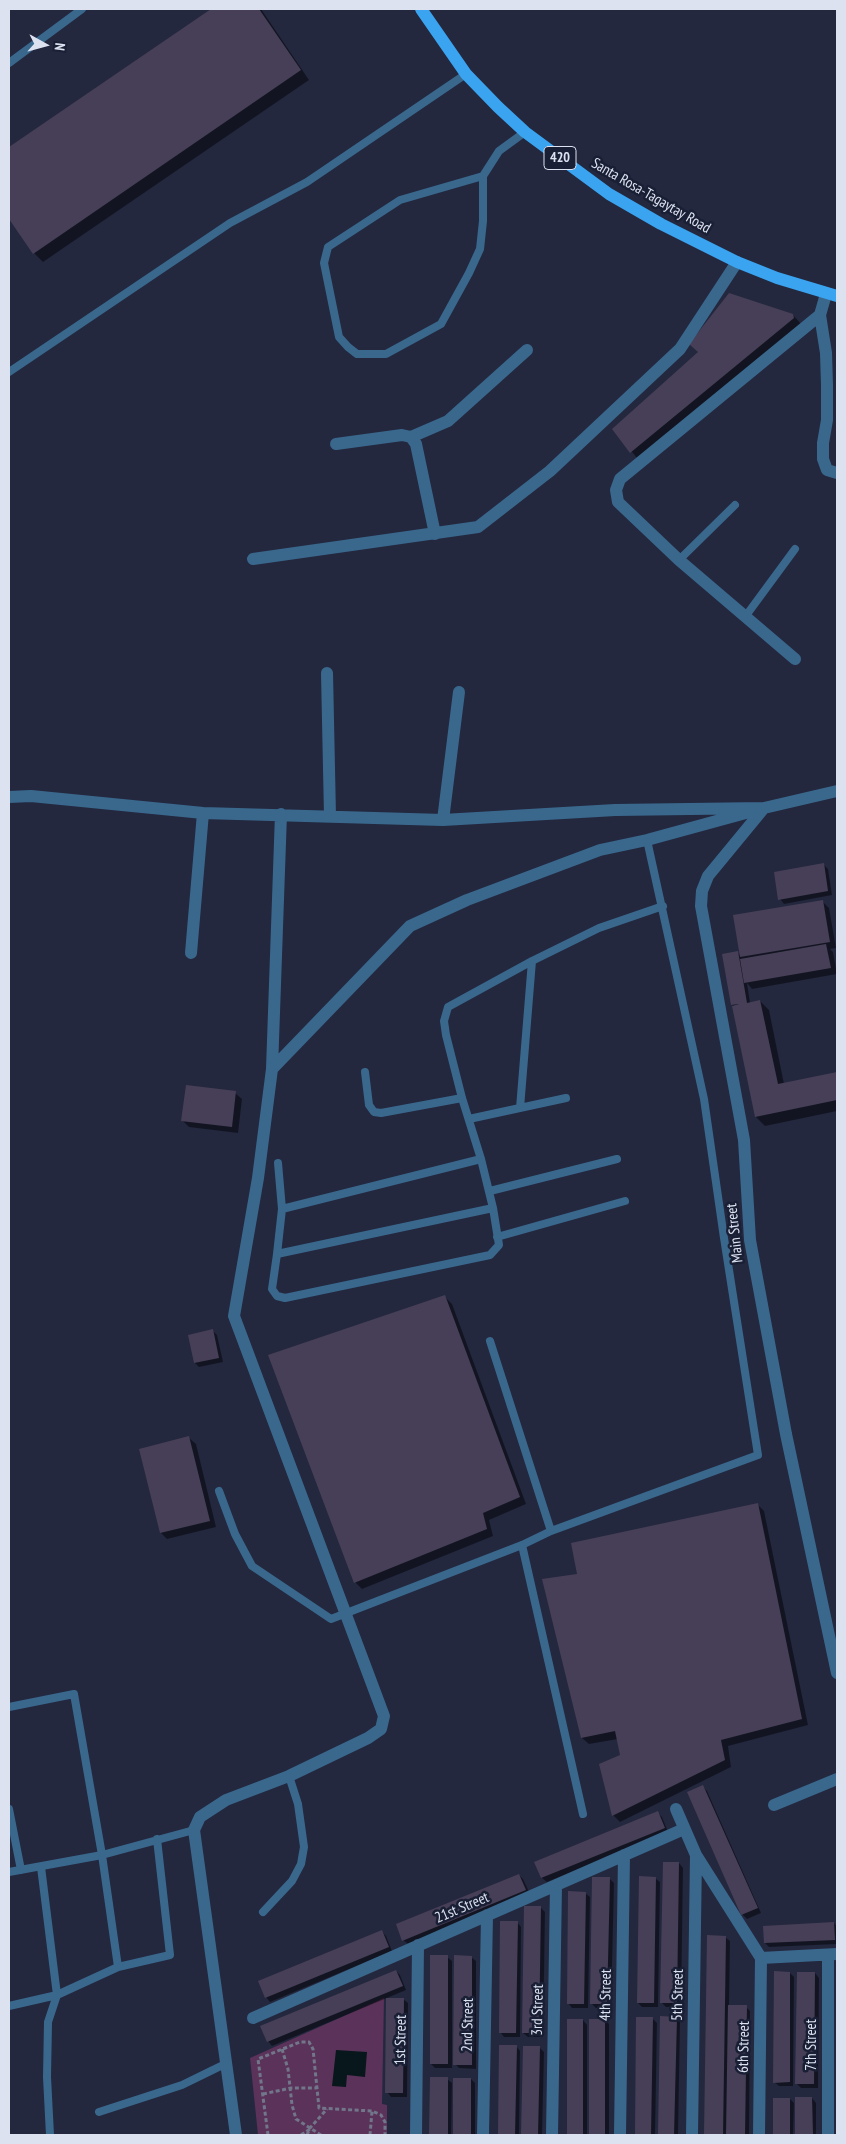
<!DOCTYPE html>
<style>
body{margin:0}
#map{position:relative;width:846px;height:2144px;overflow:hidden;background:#23283f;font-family:"PT Sans Narrow",sans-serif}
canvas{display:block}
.frame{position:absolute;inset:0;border:10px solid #dde2f1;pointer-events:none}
.north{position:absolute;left:20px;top:20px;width:50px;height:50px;-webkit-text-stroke:4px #191f35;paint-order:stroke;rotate:97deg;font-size:14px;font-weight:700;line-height:20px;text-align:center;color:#dde2f1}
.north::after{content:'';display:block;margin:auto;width:18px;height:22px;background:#dde2f1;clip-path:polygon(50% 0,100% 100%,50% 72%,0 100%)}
</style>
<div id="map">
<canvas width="846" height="2144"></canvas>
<div class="frame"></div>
<div class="north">N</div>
</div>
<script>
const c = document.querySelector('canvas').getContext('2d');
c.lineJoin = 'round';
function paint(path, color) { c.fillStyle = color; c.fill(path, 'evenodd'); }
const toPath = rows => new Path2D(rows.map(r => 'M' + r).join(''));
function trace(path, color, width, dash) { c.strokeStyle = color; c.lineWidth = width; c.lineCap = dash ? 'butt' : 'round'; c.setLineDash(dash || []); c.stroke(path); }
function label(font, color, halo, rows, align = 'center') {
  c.font = font + ' "PT Sans Narrow",sans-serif'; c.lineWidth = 5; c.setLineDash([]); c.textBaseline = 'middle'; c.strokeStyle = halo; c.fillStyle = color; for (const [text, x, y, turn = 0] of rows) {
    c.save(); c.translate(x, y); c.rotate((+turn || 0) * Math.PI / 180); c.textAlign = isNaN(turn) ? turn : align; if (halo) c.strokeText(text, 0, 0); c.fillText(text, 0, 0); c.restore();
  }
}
paint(toPath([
 [384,1998,382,2104,387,2105,387,2135,258,2135,250,2058]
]), '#5b325a');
paint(toPath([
 [336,2050,367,2052,365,2077,347,2075,346,2087,332,2086]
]), '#08171b');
paint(toPath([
 [213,9,261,9,309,80,43,262,34,253,9,216,9,148],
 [793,315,802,325,640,462,614,429,699,353],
 [823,864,828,869,832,895,784,904,780,899],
 [822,901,829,908,836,948,830,949,833,952,837,974,752,989,747,983,750,1003,760,1001,769,1010,784,1084,837,1073,837,1111,765,1126,756,1117,734,1007,732,1005,738,953,741,956],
 [235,1093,242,1099,238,1133,189,1127,183,1121],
 [445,1297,452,1304,526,1504,489,1520,493,1536,362,1589,355,1582],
 [212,1330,217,1335,223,1362,199,1367,195,1363],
 [189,1438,196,1444,216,1527,167,1539,161,1533],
 [757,1504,764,1511,808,1725,728,1746,731,1767,620,1822,613,1815,600,1765,622,1756,618,1739,589,1744,582,1738,579,1575],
 [703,1787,707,1791,761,1913,747,1919,743,1915,688,1793],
 [658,1813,662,1817,668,1832,547,1882,542,1878,536,1863],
 [679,1863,683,1868,681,2007,666,2007,661,2002],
 [519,1875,523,1879,530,1894,408,1944,403,1940],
 [609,1878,614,1883,611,2008,596,2008,591,2003],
 [655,1878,660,1882,658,2007,642,2007,638,2003],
 [585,1893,590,1897,588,2008,572,2008,568,2003],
 [541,1908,545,1912,543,2037,528,2037,523,2033],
 [517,1922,521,1927,520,2037,504,2037,500,2032],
 [834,1923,837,1927,837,1944,769,1947,765,1943],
 [382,1932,386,1936,392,1951,270,2002,266,1997],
 [708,1937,725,1937,730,1941,729,2006,746,2007,750,2011,749,2135,705,2135],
 [447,1957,452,1961,452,2068,435,2068,431,2064],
 [471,1957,476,1961,476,2069,459,2068,455,2064],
 [396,1971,400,1975,406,1990,272,2046,268,2041],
 [790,1973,794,1977,793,2086,779,2086,774,2082],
 [815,1973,819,1978,818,2088,801,2088,797,2084],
 [403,1999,408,2003,407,2097,391,2097,387,2092],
 [638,2018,652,2018,657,2023,655,2135,636,2135],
 [661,2018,676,2018,680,2022,678,2135,660,2135],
 [568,2020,583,2020,587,2025,587,2135,568,2135],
 [590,2020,605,2020,609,2024,609,2135,590,2135],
 [500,2046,516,2046,520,2051,519,2135,499,2135],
 [524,2047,539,2047,544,2052,542,2135,522,2135],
 [431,2079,447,2079,452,2083,451,2135,431,2135],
 [454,2079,471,2079,475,2083,475,2135,454,2135],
 [812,2098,816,2103,816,2135,797,2135,797,2099],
 [774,2099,790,2099,794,2103,793,2135,774,2135]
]), '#0007');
paint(toPath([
 [211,9,259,9,301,70,33,254,9,219,9,147],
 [729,293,793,314,794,318,630,453,612,429,698,352,689,344],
 [824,863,828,891,778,900,774,872],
 [823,900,830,942,740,957,733,915],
 [826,944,831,968,744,983,740,959],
 [738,951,747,1003,760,1000,778,1084,837,1072,837,1100,755,1117,732,1006,739,1004,731,1005,722,954],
 [186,1085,236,1091,232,1127,181,1121],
 [445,1295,520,1497,483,1513,487,1529,354,1583,268,1355],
 [213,1329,219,1358,194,1363,188,1335],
 [189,1436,210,1521,160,1533,139,1449],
 [758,1503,802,1719,721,1740,725,1760,612,1816,599,1764,620,1755,615,1731,581,1738,542,1579,577,1574,571,1543],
 [703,1785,758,1908,741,1915,687,1792],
 [658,1811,665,1828,541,1878,534,1862],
 [663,1862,679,1862,677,2003,660,2003],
 [519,1874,526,1890,402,1941,396,1924],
 [639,1876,656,1877,654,2003,637,2003],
 [592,1877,610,1877,607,2004,590,2004],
 [568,1891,586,1892,584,2004,567,2004],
 [524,1906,541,1906,539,2033,522,2033],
 [500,1921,518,1921,516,2033,499,2033],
 [834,1922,835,1940,764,1943,763,1926],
 [382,1930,389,1947,265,1998,258,1981],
 [707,1935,726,1936,723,2135,704,2135],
 [430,1955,448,1955,448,2064,430,2064],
 [454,1955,472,1956,472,2065,453,2065],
 [396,1970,403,1986,267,2042,260,2026],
 [774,1971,790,1972,790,2082,773,2083],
 [797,1972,815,1972,814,2084,795,2084],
 [386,1998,404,1998,403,2093,385,2093],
 [728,2005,747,2005,745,2135,726,2135],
 [660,2016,677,2017,674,2135,658,2135],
 [636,2017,653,2017,651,2135,635,2135],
 [567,2019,583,2019,583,2135,567,2135],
 [589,2019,605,2019,605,2135,589,2135],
 [499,2045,517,2045,515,2135,498,2135],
 [523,2046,540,2046,538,2135,521,2135],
 [430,2077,448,2077,448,2135,429,2135],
 [453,2078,471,2078,471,2135,453,2135],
 [795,2097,812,2097,813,2135,795,2135],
 [773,2098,790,2098,790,2135,773,2135]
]), '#473f57');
trace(toPath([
 [282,2049,288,2069,292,2105,296,2119,321,2135],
 [263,2094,291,2088,317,2088],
 [268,2135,258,2059,300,2042,309,2042,313,2049,319,2108,372,2111,381,2115,385,2122,385,2135],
 [301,2135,310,2129],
 [307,2135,310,2128,327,2109],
 [370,2135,372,2111]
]), '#71768a', 3, [4, 2.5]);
trace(toPath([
 [9,63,82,9],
 [483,176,400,200,328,247,324,263,339,337,348,347,357,354,386,354,441,324,469,273,480,249,483,221,483,176,499,151,525,132],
 [9,372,230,223,307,182,466,74],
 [679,560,735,505],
 [745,617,795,549],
 [365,1072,369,1105,374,1112,381,1113,462,1098],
 [520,1108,532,961],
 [469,1119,566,1098],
 [278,1163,282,1209,481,1159],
 [490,1191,617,1159],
 [493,1208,277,1254,272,1289,277,1296,285,1298,490,1255,499,1245,493,1208,481,1159,462,1098,446,1035,444,1021,448,1007,532,961,599,928,663,906],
 [497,1237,625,1201],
 [277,1254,282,1209],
 [490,1341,551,1531],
 [219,1491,235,1534,252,1566,331,1619,522,1545,551,1531,758,1455,724,1238,704,1099,647,840],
 [522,1545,583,1814],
 [9,1707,74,1694,102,1855,118,1967,57,1995,9,2006],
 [9,1809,21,1870],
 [41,1867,57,1995,48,2022,47,2077,50,2135],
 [9,1872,102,1855,194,1830],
 [263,1912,292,1881,301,1864,304,1847,298,1804,289,1776],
 [118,1967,170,1955,157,1839],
 [99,2112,182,2085,225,2064]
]), '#3a688d', 8);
trace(toPath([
 [820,315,826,353,827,385,827,420,823,443,823,459,827,470,837,473],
 [411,437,448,421,527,350],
 [336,444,402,435,411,437,416,444,435,534],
 [253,559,478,527,550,471,680,349,737,262],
 [795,659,679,560,618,502,616,490,620,479,820,315,826,294],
 [327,673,330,816],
 [9,797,31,796,203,813,443,820,615,810,764,808],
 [764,808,708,876,702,891,701,906,744,1140,750,1240,786,1434,837,1673],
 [443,820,459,692],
 [191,953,203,813],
 [272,1069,410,926,467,900,600,850,647,840,764,808,837,791],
 [774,1805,837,1779],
 [676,1809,696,1855,761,1958],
 [761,1958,837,1954],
 [253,2018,684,1829],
 [236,2135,194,1830,200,1817,226,1800,289,1776,368,1738,381,1729,384,1716,234,1316,258,1178,272,1069,281,814],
 [416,2135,418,1945],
 [483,2135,487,1915],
 [552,2135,556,1885],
 [620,2135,624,1855],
 [692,2135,696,1855],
 [759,2135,761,1958],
 [828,2135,828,1955]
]), '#3a688d', 12);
trace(toPath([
 [421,9,466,74,498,107,525,132,609,194,661,224,737,262,777,278,837,296]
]), '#3aa4f0', 12);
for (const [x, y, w] of [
 [560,158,32]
]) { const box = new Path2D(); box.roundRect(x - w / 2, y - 11.5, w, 23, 4); c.fillStyle = '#191f35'; c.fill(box); trace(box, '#dde2f1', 1); }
label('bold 14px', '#dde2f1', null, [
 ["420",560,158]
]);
label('15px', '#dde2f1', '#191f35', [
 ["Santa Rosa-Tagaytay Road",651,196,30],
 ["Main Street",735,1233,-96],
 ["21st Street",462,1908,-23],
 ["4th Street",606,1995,-89],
 ["5th Street",678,1995,-89],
 ["3rd Street",538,2010,-89],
 ["2nd Street",468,2025,-89],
 ["1st Street",401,2040,-89],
 ["7th Street",812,2045,-90],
 ["6th Street",744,2047,-89]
]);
</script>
